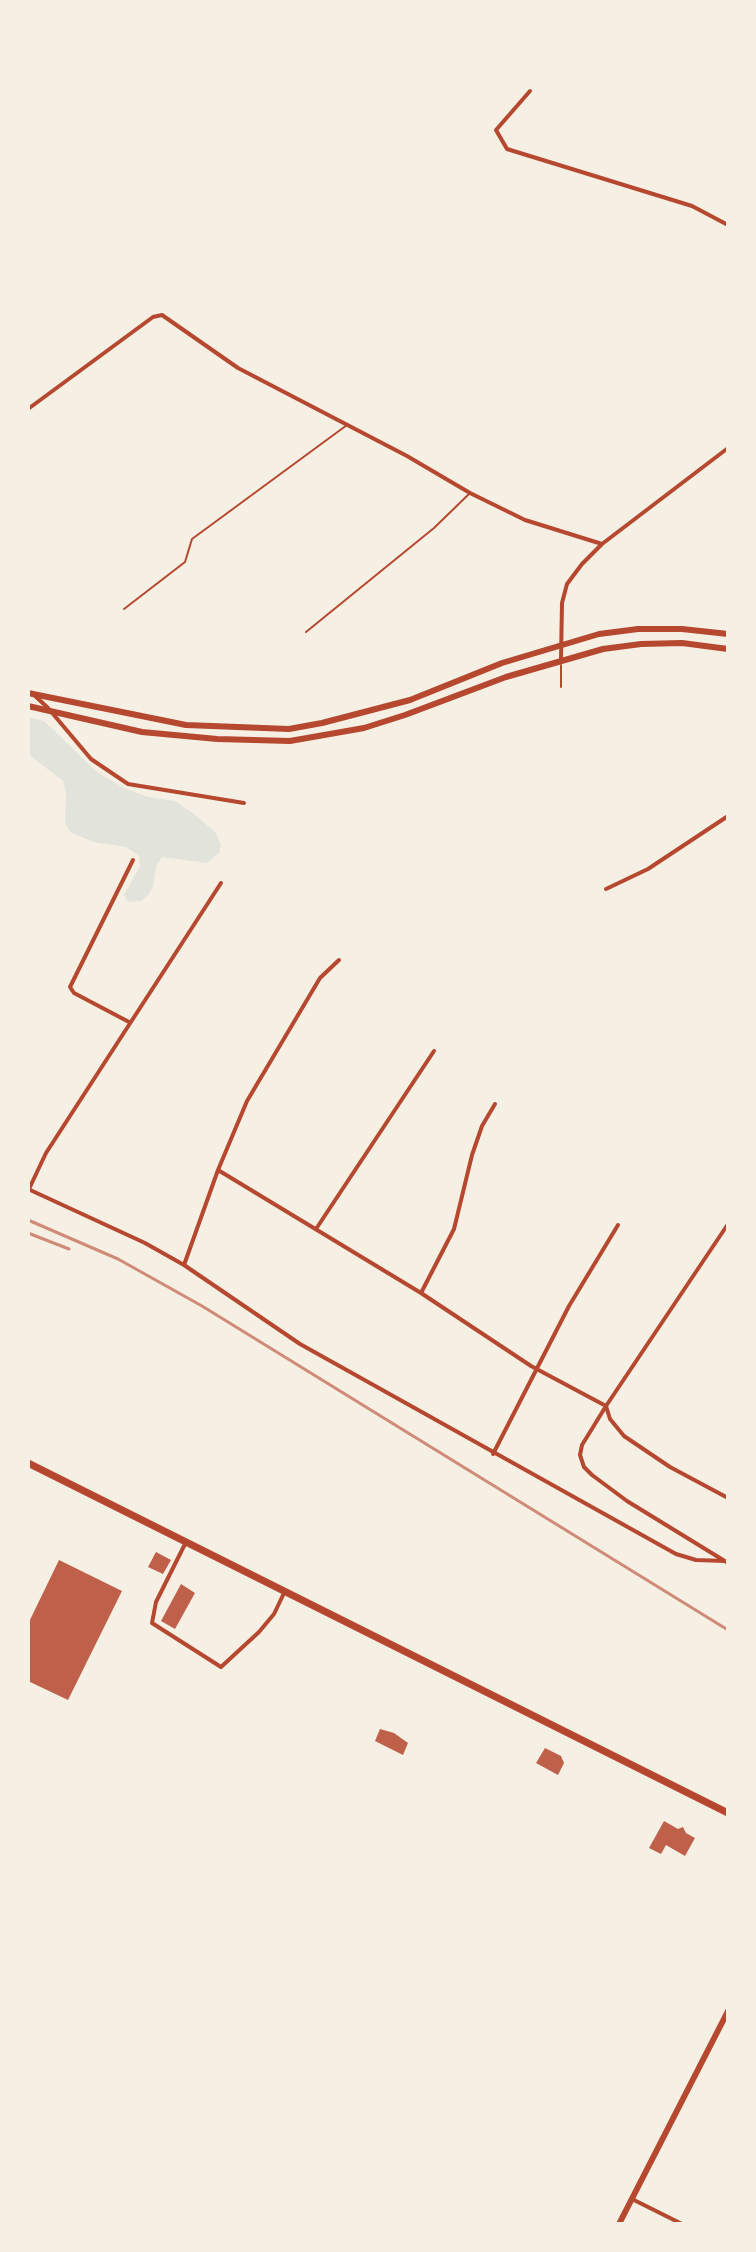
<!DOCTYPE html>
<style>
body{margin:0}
#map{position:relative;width:756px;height:2252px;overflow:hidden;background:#f6efe4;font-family:"IBM Plex Serif",serif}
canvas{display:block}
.frame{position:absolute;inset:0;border:30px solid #f6efe4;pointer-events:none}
</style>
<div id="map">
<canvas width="756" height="2252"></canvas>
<div class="frame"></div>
</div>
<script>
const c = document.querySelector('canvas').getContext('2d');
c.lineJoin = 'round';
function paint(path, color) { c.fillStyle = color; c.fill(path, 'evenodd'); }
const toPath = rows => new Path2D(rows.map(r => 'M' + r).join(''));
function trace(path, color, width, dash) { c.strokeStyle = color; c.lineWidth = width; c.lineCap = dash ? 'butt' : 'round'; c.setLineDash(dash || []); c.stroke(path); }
paint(toPath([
 [28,717,44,721,97,772,124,788,148,797,175,801,193,813,216,833,221,845,219,853,207,863,162,857,156,866,153,887,149,894,141,901,128,902,124,895,140,866,139,856,126,847,93,842,70,832,65,823,66,793,63,781,28,754]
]), '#e2e4dc');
paint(toPath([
 [156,1552,171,1560,163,1574,148,1567],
 [59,1560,122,1591,68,1700,28,1681,28,1624],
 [181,1584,195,1593,175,1629,161,1621],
 [380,1729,394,1733,408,1743,403,1755,375,1741],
 [545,1748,561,1756,564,1763,558,1775,536,1763],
 [664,1821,678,1829,683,1827,686,1833,695,1838,685,1856,666,1845,661,1854,649,1848]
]), '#bf614a');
trace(toPath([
 [124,609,185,562,192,539,347,425],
 [306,632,434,528,470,493],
 [561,665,561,687]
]), '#b5482f', 2);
trace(toPath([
 [530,91,496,130,507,149,692,206,728,225],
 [28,409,153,317,162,315,238,368,407,456,470,493,525,520,602,544],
 [561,659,562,603,567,584,582,564,602,544,728,448],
 [33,694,48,708,91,759,128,784,244,803],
 [606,889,648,869,728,816],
 [129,1022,74,993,70,987,133,860],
 [218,1170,421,1293,531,1366,606,1406,610,1419,624,1436,670,1467,728,1498],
 [28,1189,145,1243,184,1265,300,1344,676,1554,696,1560,725,1561],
 [29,1189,46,1153,221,883],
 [728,1224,606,1406,582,1445,580,1455,584,1467,592,1475,627,1501,728,1563],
 [316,1229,434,1051],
 [184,1265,218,1170,247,1101,320,978,339,960],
 [421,1293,454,1229,472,1155,482,1126,495,1104],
 [493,1454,569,1306,618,1225],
 [186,1542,156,1602,152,1623,221,1667,259,1632,274,1614,285,1591],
 [632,2199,682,2224]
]), '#b5482f', 4);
trace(toPath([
 [619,2224,728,2011]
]), '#b5482f', 6);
trace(toPath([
 [28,693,186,725,289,729,322,723,410,700,502,663,599,634,638,629,682,629,728,634],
 [28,706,142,732,217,739,290,741,364,728,405,715,506,677,603,649,641,644,682,643,728,649]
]), '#b5482f', 6);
trace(toPath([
 [28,1463,728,1813]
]), '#b5482f', 7);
trace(toPath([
 [28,1220,118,1259,202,1306,728,1630],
 [28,1233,69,1249]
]), '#cf8b77', 3);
</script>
